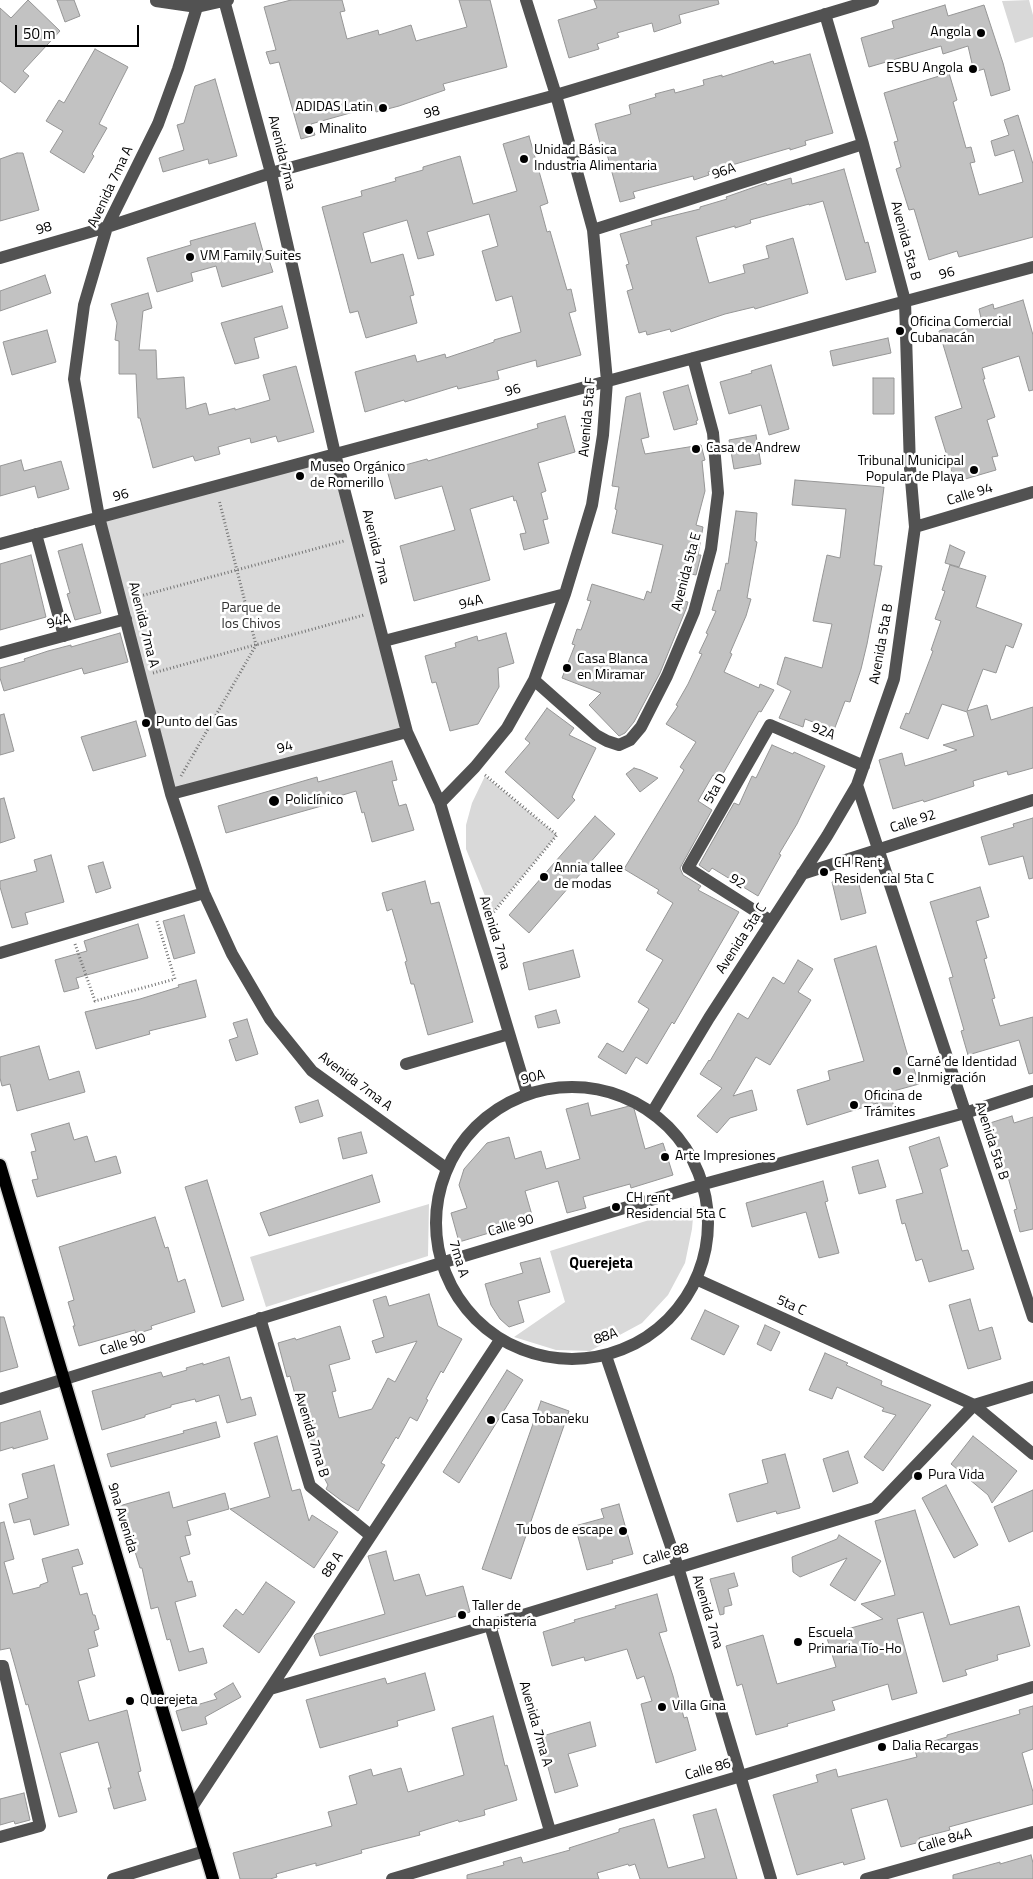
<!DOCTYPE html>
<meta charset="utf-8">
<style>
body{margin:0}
#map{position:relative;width:1033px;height:1879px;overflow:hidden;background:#fff;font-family:"Titillium Web",sans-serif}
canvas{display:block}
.scale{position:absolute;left:15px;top:25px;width:124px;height:22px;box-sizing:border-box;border:2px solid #000;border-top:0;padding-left:6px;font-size:15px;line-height:18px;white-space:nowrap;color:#000;-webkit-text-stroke:4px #fff;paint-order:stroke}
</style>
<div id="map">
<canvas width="1033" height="1879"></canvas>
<div class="scale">50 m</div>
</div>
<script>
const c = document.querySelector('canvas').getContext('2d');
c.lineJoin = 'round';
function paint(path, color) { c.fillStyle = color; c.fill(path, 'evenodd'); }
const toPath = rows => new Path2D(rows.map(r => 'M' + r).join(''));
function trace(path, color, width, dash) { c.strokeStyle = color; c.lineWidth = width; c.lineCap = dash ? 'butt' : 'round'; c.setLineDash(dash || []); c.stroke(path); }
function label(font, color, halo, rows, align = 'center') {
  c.font = font + ' "Titillium Web",sans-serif'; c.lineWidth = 5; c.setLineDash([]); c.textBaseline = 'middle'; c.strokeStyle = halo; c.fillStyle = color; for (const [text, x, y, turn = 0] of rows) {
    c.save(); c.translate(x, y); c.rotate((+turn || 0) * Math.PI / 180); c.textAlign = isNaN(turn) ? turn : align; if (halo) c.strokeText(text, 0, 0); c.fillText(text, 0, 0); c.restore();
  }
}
paint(toPath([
 [1029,0,1033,15,1033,37,1015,43,1002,1],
 [335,454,407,732,171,794,99,517],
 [485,776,557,835,492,913,466,849,466,825,472,803],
 [429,1204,428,1256,266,1307,250,1257],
 [694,1206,692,1229,685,1263,668,1295,642,1323,590,1351,556,1350,514,1337,565,1302,550,1251]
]), '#d9d9d9');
const building = toPath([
 [28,0,60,31,23,71,29,76,15,93,0,81,0,8,11,18,28,0],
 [57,0,74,0,80,16,65,22,57,0],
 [291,0,342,0,345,11,340,12,347,39,378,30,379,35,411,25,416,41,467,27,459,0,490,0,507,67,443,84,445,90,399,106,376,112,375,106,311,124,315,135,301,139,279,62,270,64,266,52,276,50,264,7,291,0],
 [594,0,718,0,719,4,679,15,681,23,654,32,652,23,617,33,619,37,597,44,599,49,569,58,558,20,597,8,594,0],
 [945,5,948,16,984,5,1003,63,1010,90,991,96,984,69,974,72,968,46,943,54,941,46,869,67,861,38,894,28,892,21,945,5],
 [95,49,128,67,99,124,107,128,92,154,94,156,84,173,50,152,63,131,46,121,59,100,64,103,95,49],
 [810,54,833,133,805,141,806,145,790,150,790,148,708,172,709,175,694,180,693,176,633,192,635,198,620,202,607,154,603,155,595,124,631,114,629,105,656,97,655,94,674,89,675,93,704,85,703,80,722,75,722,77,773,61,774,64,810,54],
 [949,73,957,100,953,102,966,148,971,147,975,162,970,163,979,195,1023,182,1014,150,995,156,991,141,1009,135,1004,120,1018,115,1033,164,1033,237,959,257,957,251,929,260,914,209,909,210,896,169,901,167,894,142,898,141,884,93,949,73],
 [215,79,237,156,209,164,208,159,163,172,159,158,184,150,177,125,184,123,195,86,215,79],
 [529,136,548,203,540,206,547,232,550,231,567,290,571,289,576,311,569,313,581,355,537,367,536,360,497,371,499,379,458,389,457,386,405,402,404,400,365,412,355,372,415,355,417,362,445,354,446,358,494,342,494,340,521,332,512,296,496,301,482,251,498,246,489,214,427,232,434,255,418,259,407,220,363,233,371,263,403,254,414,295,410,296,417,323,366,338,358,311,350,313,322,207,362,196,361,191,396,181,395,178,423,170,423,167,460,156,473,204,517,191,503,144,529,136],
 [17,153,23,153,39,210,0,221,0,159,17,153],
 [844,169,865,243,868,242,876,272,846,280,823,201,809,205,809,204,750,220,751,223,735,228,735,226,696,237,709,283,745,273,743,265,769,258,766,246,793,238,808,293,755,309,754,307,725,314,671,332,670,329,647,335,646,331,639,333,627,291,633,289,626,265,629,264,620,234,652,225,651,221,700,209,700,207,727,199,726,197,766,183,767,185,791,178,792,184,844,169],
 [255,223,264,255,267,254,273,272,222,287,216,266,191,273,193,281,157,292,147,258,191,245,190,241,255,223],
 [45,275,51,293,0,311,0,291,45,275],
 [148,293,152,308,143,311,139,350,156,350,157,379,184,377,186,409,206,403,209,415,235,408,235,410,270,400,263,375,296,366,314,432,278,442,276,436,251,443,250,438,218,447,220,454,195,461,193,456,153,468,140,418,138,418,136,374,119,374,119,341,115,340,117,323,111,304,148,293],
 [1023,300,1033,335,1033,390,1029,391,1019,356,982,368,985,379,983,379,995,417,987,420,998,456,992,457,996,470,955,482,935,417,962,408,939,331,981,318,979,309,993,304,994,309,1023,300],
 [282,306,288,328,254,338,259,358,235,364,221,323,282,306],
 [47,330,56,362,12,375,3,342,47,330],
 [888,338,891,353,833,366,830,351,888,338],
 [771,365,789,429,769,435,761,405,729,414,720,382,752,373,751,371,771,365],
 [873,378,894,378,894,414,873,414,873,378],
 [688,385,698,420,696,421,697,424,674,430,663,392,688,385],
 [640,393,649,437,641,439,645,454,701,445,705,460,702,461,705,491,696,525,703,527,698,555,701,555,696,575,691,574,684,601,688,602,686,609,660,673,634,722,625,733,619,736,589,705,601,693,562,678,575,645,572,644,577,629,581,630,591,601,587,600,592,584,644,600,647,591,651,593,663,545,612,533,617,510,615,509,619,487,612,486,626,397,640,393],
 [565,416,575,452,538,463,546,491,541,493,548,519,543,520,549,543,524,550,520,534,526,533,516,500,514,501,513,496,470,509,490,580,414,601,400,546,455,530,442,486,395,499,387,470,427,459,428,461,538,428,537,424,565,416],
 [756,435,761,464,734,469,729,440,756,435],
 [21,460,24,471,61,461,69,489,38,498,35,486,0,496,0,466,21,460],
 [795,480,884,487,874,565,882,566,867,644,861,669,850,702,845,701,834,730,805,719,803,727,779,718,791,691,777,684,785,657,822,668,832,624,813,621,827,555,840,558,846,509,792,505,795,480],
 [736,511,757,513,755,541,757,542,747,598,751,599,746,616,730,653,732,654,724,672,759,688,760,684,774,690,761,712,759,711,720,779,713,775,698,801,712,810,680,868,683,875,701,886,698,890,739,912,674,1024,672,1022,647,1064,636,1057,626,1074,598,1057,607,1043,623,1052,649,1009,638,1002,663,960,646,950,673,903,657,893,659,890,624,869,684,770,680,767,696,742,666,724,678,706,676,705,688,684,702,654,699,653,708,634,706,633,716,611,712,610,718,590,720,591,726,563,728,564,736,511],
 [82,544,101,613,75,620,67,594,70,593,58,551,82,544],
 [950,545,965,552,959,567,945,563,950,545],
 [31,555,46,617,0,630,0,564,31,555],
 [950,565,986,576,976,607,1022,624,1013,648,1006,645,996,673,983,669,967,711,987,705,991,720,1033,707,1033,768,1008,775,1007,771,973,781,974,786,924,802,923,800,893,809,879,760,902,753,905,766,957,750,943,745,974,736,967,712,942,704,928,739,900,728,906,713,909,714,933,651,931,650,941,621,935,619,945,591,942,590,950,565],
 [120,633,128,662,84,674,82,668,4,691,0,678,0,668,25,661,24,659,48,651,71,645,71,647,120,633],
 [506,633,514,663,498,668,499,687,478,724,450,731,436,682,432,683,425,656,456,647,455,643,477,636,478,641,506,633],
 [547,708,574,728,569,735,596,748,572,797,575,800,558,819,505,772,530,743,525,739,547,708],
 [4,714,14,751,0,755,0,715,4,714],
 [136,721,146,756,93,771,81,737,136,721],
 [772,745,793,754,794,752,825,766,797,824,779,854,781,855,758,896,712,868,709,872,699,865,734,803,739,805,752,776,756,778,772,745],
 [392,761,397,780,392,781,399,806,406,804,414,830,372,842,364,812,362,813,356,791,323,801,325,805,226,833,218,806,317,777,318,782,392,761],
 [634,768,641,770,658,778,640,792,626,774,634,768],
 [4,798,15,838,0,843,0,799,4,798],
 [595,816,615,834,529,933,509,915,595,816],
 [1033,818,1033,878,1029,879,1023,856,989,865,981,837,1014,827,1013,824,1033,818],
 [51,855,64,902,25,913,28,924,12,928,0,887,0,881,37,871,34,860,51,855],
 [103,862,111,888,96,893,88,866,103,862],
 [857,876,866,913,841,920,832,882,857,876],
 [425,881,431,904,439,902,473,1022,428,1035,414,984,411,984,405,962,407,961,392,909,387,911,382,893,425,881],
 [980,887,989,917,976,921,987,958,984,959,995,998,992,999,1000,1026,1033,1017,1033,1073,1029,1074,1019,1040,968,1055,961,1031,964,1030,949,978,953,977,930,902,980,887],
 [184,915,195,953,174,959,163,921,184,915],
 [138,924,148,958,76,978,79,988,64,992,55,960,87,951,84,941,138,924],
 [876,946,909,1060,911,1060,919,1084,890,1092,895,1111,881,1117,877,1103,807,1125,797,1090,830,1080,828,1071,864,1061,834,959,876,946],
 [573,950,580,977,529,990,523,963,573,950],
 [798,960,813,969,798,992,811,1000,770,1065,756,1057,733,1096,752,1090,757,1110,730,1118,717,1133,697,1116,722,1088,700,1074,709,1060,710,1061,738,1013,748,1019,773,977,784,984,798,960],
 [196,980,206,1017,149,1031,150,1034,96,1049,85,1012,140,999,179,987,178,985,196,980],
 [556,1010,560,1023,538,1028,535,1016,556,1010],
 [247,1019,258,1054,236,1061,229,1040,238,1037,233,1023,247,1019],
 [39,1046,49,1080,79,1071,85,1092,17,1111,10,1084,2,1086,0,1078,0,1057,39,1046],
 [318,1100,323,1116,300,1123,295,1107,318,1100],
 [588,1103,591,1116,633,1105,645,1149,663,1143,673,1175,631,1188,630,1184,583,1197,586,1208,567,1213,558,1181,525,1191,534,1222,510,1229,509,1227,459,1242,451,1213,467,1208,459,1185,464,1169,487,1143,509,1137,515,1159,541,1151,546,1169,580,1159,566,1109,588,1103],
 [1012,1116,1014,1123,1033,1117,1033,1229,1020,1232,1014,1210,1017,1209,1006,1170,1003,1171,990,1123,1012,1116],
 [69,1123,74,1140,87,1136,95,1162,116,1156,121,1173,37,1197,32,1180,38,1179,31,1152,36,1151,31,1134,69,1123],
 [361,1132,367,1153,343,1159,338,1138,361,1132],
 [939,1137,948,1166,940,1169,962,1251,968,1250,974,1269,929,1282,922,1259,916,1261,905,1223,902,1224,896,1200,923,1193,909,1147,939,1137],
 [878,1160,886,1187,859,1194,852,1167,878,1160],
 [372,1175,380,1202,269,1236,260,1213,372,1175],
 [207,1180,244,1300,222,1307,185,1187,207,1180],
 [823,1181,828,1201,825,1202,839,1253,819,1258,806,1212,752,1227,746,1203,823,1181],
 [155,1217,165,1248,168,1247,178,1282,185,1279,195,1312,151,1326,152,1329,136,1334,135,1330,79,1346,73,1326,75,1326,68,1302,74,1300,59,1247,155,1217],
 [540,1258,550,1292,518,1301,524,1322,509,1327,500,1319,491,1305,485,1284,523,1273,520,1263,540,1258],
 [429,1294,438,1326,462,1339,443,1373,441,1371,426,1399,428,1400,417,1421,410,1417,398,1439,396,1437,381,1463,385,1465,358,1511,342,1501,326,1489,328,1485,314,1459,299,1402,297,1402,290,1376,287,1377,278,1343,295,1338,296,1340,340,1326,350,1359,329,1365,336,1391,332,1392,339,1418,372,1409,388,1378,395,1382,417,1341,376,1353,372,1341,384,1337,373,1300,386,1296,389,1306,429,1294],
 [970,1299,979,1331,992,1327,1001,1359,968,1369,949,1305,970,1299],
 [705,1310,739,1326,724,1355,691,1339,705,1310],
 [0,1317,4,1317,18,1367,0,1372,0,1317],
 [765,1325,780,1332,771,1351,757,1344,765,1325],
 [825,1353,848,1363,846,1365,882,1381,881,1385,931,1405,883,1471,864,1457,896,1415,882,1411,884,1408,837,1387,832,1399,809,1390,825,1353],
 [229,1357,241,1400,251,1397,256,1415,227,1423,219,1395,196,1402,195,1399,171,1405,171,1407,145,1415,145,1417,102,1430,92,1391,161,1372,163,1377,187,1370,186,1368,203,1363,203,1365,229,1357],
 [507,1370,523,1380,459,1483,443,1472,507,1370],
 [541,1401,569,1411,511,1579,482,1569,541,1401],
 [40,1411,48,1439,13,1449,13,1447,0,1451,0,1423,40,1411],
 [216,1422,220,1437,111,1467,107,1454,184,1433,183,1431,216,1422],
 [277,1436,292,1491,300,1489,309,1521,312,1515,338,1532,314,1568,230,1509,270,1497,254,1443,277,1436],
 [973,1436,1017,1471,992,1503,988,1495,951,1464,973,1436],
 [848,1451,858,1483,833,1492,823,1459,848,1451],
 [785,1454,800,1508,777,1514,776,1511,737,1522,729,1494,768,1483,762,1460,785,1454],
 [54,1465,69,1525,34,1535,30,1519,14,1523,9,1504,28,1498,22,1474,54,1465],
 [946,1485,978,1545,954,1558,922,1498,946,1485],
 [1033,1490,1033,1531,1009,1542,994,1507,1033,1490],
 [169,1492,173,1508,225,1493,229,1509,187,1521,191,1535,185,1536,190,1554,180,1557,188,1582,192,1581,196,1596,175,1602,189,1652,203,1648,207,1663,179,1671,170,1639,167,1640,158,1607,151,1609,142,1568,140,1568,125,1519,123,1520,119,1506,169,1492],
 [619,1504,633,1554,612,1560,613,1563,587,1570,575,1526,604,1518,601,1509,619,1504],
 [915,1510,950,1625,1019,1606,1030,1646,997,1655,998,1660,965,1670,967,1675,943,1682,923,1612,897,1619,917,1693,892,1700,888,1684,832,1701,835,1710,787,1724,788,1726,756,1735,742,1684,737,1686,726,1646,763,1635,777,1684,836,1667,826,1635,883,1619,861,1604,895,1595,875,1521,915,1510],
 [4,1522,14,1559,4,1562,13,1594,40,1587,40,1585,48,1582,42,1559,78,1549,83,1564,72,1567,80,1595,87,1593,93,1615,95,1615,99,1629,94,1631,98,1646,88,1649,95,1676,78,1681,89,1721,127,1710,141,1771,138,1772,146,1800,114,1809,108,1788,111,1788,98,1742,60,1753,77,1812,59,1817,28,1704,26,1705,10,1648,0,1650,0,1523,4,1522],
 [839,1535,881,1561,855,1601,830,1585,847,1558,800,1577,793,1572,792,1557,837,1539,839,1535],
 [386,1551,394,1581,419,1574,426,1596,463,1586,470,1612,320,1656,314,1636,316,1634,385,1614,368,1556,386,1551],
 [734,1573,738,1586,728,1589,732,1605,724,1607,724,1614,720,1615,710,1579,734,1573],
 [266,1582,295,1602,259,1653,223,1626,236,1609,243,1615,266,1582],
 [657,1594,667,1631,659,1633,673,1676,684,1718,687,1717,696,1750,656,1763,641,1704,652,1701,644,1676,637,1679,627,1649,585,1661,584,1657,552,1666,543,1632,575,1622,574,1620,616,1608,615,1606,657,1594],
 [425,1673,435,1710,397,1721,398,1726,320,1748,306,1700,385,1678,387,1684,425,1673],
 [233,1683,241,1697,205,1717,207,1724,182,1731,176,1711,217,1699,214,1694,233,1683],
 [1033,1706,1033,1749,1022,1753,1033,1792,1033,1804,949,1827,950,1830,919,1838,920,1842,901,1847,887,1799,851,1809,865,1859,844,1865,843,1862,797,1875,773,1795,818,1782,816,1775,836,1769,838,1777,917,1757,914,1747,947,1737,947,1735,1020,1714,1019,1710,1033,1706],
 [493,1716,505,1766,507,1765,517,1800,484,1810,485,1815,459,1822,458,1820,419,1832,420,1835,361,1850,362,1853,316,1866,316,1863,276,1874,277,1877,270,1879,240,1879,233,1853,332,1826,328,1812,357,1804,349,1776,371,1769,373,1776,401,1768,408,1792,464,1775,452,1728,493,1716],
 [590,1722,596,1746,568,1754,578,1786,555,1793,546,1760,543,1761,536,1738,590,1722],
 [24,1793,30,1820,15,1824,14,1821,0,1825,0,1799,24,1793],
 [716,1809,737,1879,640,1879,635,1864,629,1866,628,1864,597,1873,599,1879,467,1879,467,1875,504,1865,503,1862,521,1857,523,1863,570,1850,569,1848,619,1832,619,1829,654,1819,668,1868,705,1858,693,1815,716,1809],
 [1031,1855,1033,1863,1033,1879,953,1879,953,1875,1000,1862,1000,1864,1031,1855]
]);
paint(building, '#c2c2c2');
trace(building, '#969696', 1);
const major = toPath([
 [0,1165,213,1879]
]);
trace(major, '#dbdbdb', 15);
trace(toPath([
 [133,598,344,541],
 [153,673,364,615],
 [485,775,557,835,488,919],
 [181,776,256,645,219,500],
 [75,944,95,1001,175,979,157,921]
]), '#747474', 3, [1, 2.5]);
trace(toPath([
 [197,0,197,7,178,69,158,124,107,227,84,305,74,379,99,517,171,794,204,893,232,954,270,1019,312,1071,446,1168],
 [224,0,271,173,335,454,407,732,440,803,527,1093],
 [156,1,197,7,228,0],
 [593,230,863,144],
 [0,258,107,227,271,173,556,95,873,0],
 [915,527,1033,492],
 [36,534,64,636],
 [0,544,1033,267],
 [384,641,565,594],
 [0,653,126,619],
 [534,680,596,735,607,741,619,745,630,740,641,727,667,676,694,612,711,549,718,493,713,433,693,358],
 [857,785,1033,1317],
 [171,794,407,732],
 [440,803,475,767,507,728,534,680,565,594,592,505,603,435,607,381,593,230,556,95,526,0],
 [802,874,1033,800],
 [771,921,688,868,770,725,864,766],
 [0,953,204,893],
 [406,1064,509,1034],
 '436 1223a136 136 0 1 1 272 0a136 136 0 1 1-272 0Z',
 [653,1111,709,1018,827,836,857,785,894,679,915,527,910,468,905,301,863,144,825,14],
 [696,1279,974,1405,1033,1454],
 [260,1318,310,1486,370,1535],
 [606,1356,678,1567,771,1879],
 [0,1399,441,1263,704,1184,965,1113,1033,1091],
 [490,1625,550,1831],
 [0,1666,3,1666,40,1826,0,1837],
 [270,1689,490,1625,875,1508,974,1405,1033,1387],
 [192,1807,500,1340],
 [113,1879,205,1851],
 [392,1879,741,1776,1033,1687],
 [866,1879,1033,1832]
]), '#525252', 12);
trace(major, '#000', 12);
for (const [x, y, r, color] of [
 [981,33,5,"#000"],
 [973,69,5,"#000"],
 [383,108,5,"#000"],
 [309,130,5,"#000"],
 [524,159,5,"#000"],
 [190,257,5,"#000"],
 [900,331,5,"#000"],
 [696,449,5,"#000"],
 [974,470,5,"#000"],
 [300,476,5,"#000"],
 [567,668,5,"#000"],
 [146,723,5,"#000"],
 [274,801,6,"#000"],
 [824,872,5,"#000"],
 [544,877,5,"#000"],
 [897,1071,5,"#000"],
 [854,1105,5,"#000"],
 [665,1157,5,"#000"],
 [616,1207,5,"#000"],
 [491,1420,5,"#000"],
 [918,1476,5,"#000"],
 [623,1531,5,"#000"],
 [462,1615,5,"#000"],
 [798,1642,5,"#000"],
 [130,1701,5,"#000"],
 [662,1707,5,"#000"],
 [882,1747,5,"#000"]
]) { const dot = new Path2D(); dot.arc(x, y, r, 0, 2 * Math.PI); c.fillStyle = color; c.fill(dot); trace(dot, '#fff', 2); }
label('14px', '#000', '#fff', [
 ["Angola",971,33,"right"],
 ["ESBU Angola",963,69,"right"],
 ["ADIDAS Latin",373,108,"right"],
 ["Minalito",319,130],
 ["Unidad Básica",534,151],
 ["Industria Alimentaria",534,167],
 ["VM Family Suites",200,257],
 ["Oficina Comercial",910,323],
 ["Cubanacán",910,339],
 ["Casa de Andrew",706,449],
 ["Tribunal Municipal",964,462,"right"],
 ["Popular de Playa",964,478,"right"],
 ["Museo Orgánico",310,468],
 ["de Romerillo",310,484],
 ["Casa Blanca",577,660],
 ["en Miramar",577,676],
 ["Punto del Gas",156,723],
 ["Policlínico",285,801],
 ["CH Rent",834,864],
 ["Residencial 5ta C",834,880],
 ["Annia tallee",554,869],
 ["de modas",554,885],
 ["Carné de Identidad",907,1063],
 ["e Inmigración",907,1079],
 ["Oficina de",864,1097],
 ["Trámites",864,1113],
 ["Arte Impresiones",675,1157],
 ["CH rent",626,1199],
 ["Residencial 5ta C",626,1215],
 ["Casa Tobaneku",501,1420],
 ["Pura Vida",928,1476],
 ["Tubos de escape",613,1531,"right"],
 ["Taller de",472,1607],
 ["chapistería",472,1623],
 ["Escuela",808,1634],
 ["Primaria Tío-Ho",808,1650],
 ["Querejeta",140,1701],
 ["Villa Gina",672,1707],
 ["Dalia Recargas",892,1747]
], 'left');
label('14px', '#000', '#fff', [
 ["98",432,113,-15],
 ["Avenida 7ma",281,153,76],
 ["96A",724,172,-18],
 ["Avenida 7ma A",111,187,-65],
 ["98",44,229,-16],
 ["Avenida 5ta B",905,241,75],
 ["96",947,274,-15],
 ["96",513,391,-15],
 ["Avenida 5ta F",588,417,-85],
 ["Calle 94",970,495,-17],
 ["96",121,496,-15],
 ["Avenida 7ma",375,547,76],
 ["Avenida 5ta E",687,572,-75],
 ["94A",471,603,-14],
 ["94A",59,622,-15],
 ["Avenida 7ma A",143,625,76],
 ["Avenida 5ta B",882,644,-80],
 ["92A",823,732,23],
 ["94",285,748,-15],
 ["5ta D",716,789,-60],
 ["Calle 92",913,822,-18],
 ["92",737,882,33],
 ["Avenida 7ma",494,933,73],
 ["Avenida 5ta C",742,939,-57],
 ["90A",533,1078,-14],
 ["Avenida 7ma A",355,1082,37],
 ["Avenida 5ta B",991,1141,72],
 ["Calle 90",511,1226,-17],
 ["7ma A",458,1259,73],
 ["5ta C",791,1306,24],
 ["88A",606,1337,-18],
 ["Calle 90",123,1345,-17],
 ["Avenida 7ma B",311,1435,73],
 ["9na Avenida",122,1518,73],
 ["Calle 88",666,1555,-17],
 ["88 A",333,1565,-57],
 ["Avenida 7ma",707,1612,73],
 ["Avenida 7ma A",535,1724,74],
 ["Calle 86",708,1770,-16],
 ["Calle 84A",945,1841,-16]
]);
label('14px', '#303030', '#fff', [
 ["Parque de",251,609],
 ["los Chivos",251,625]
]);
label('bold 15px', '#000', '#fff', [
 ["Querejeta",601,1264]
]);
</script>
